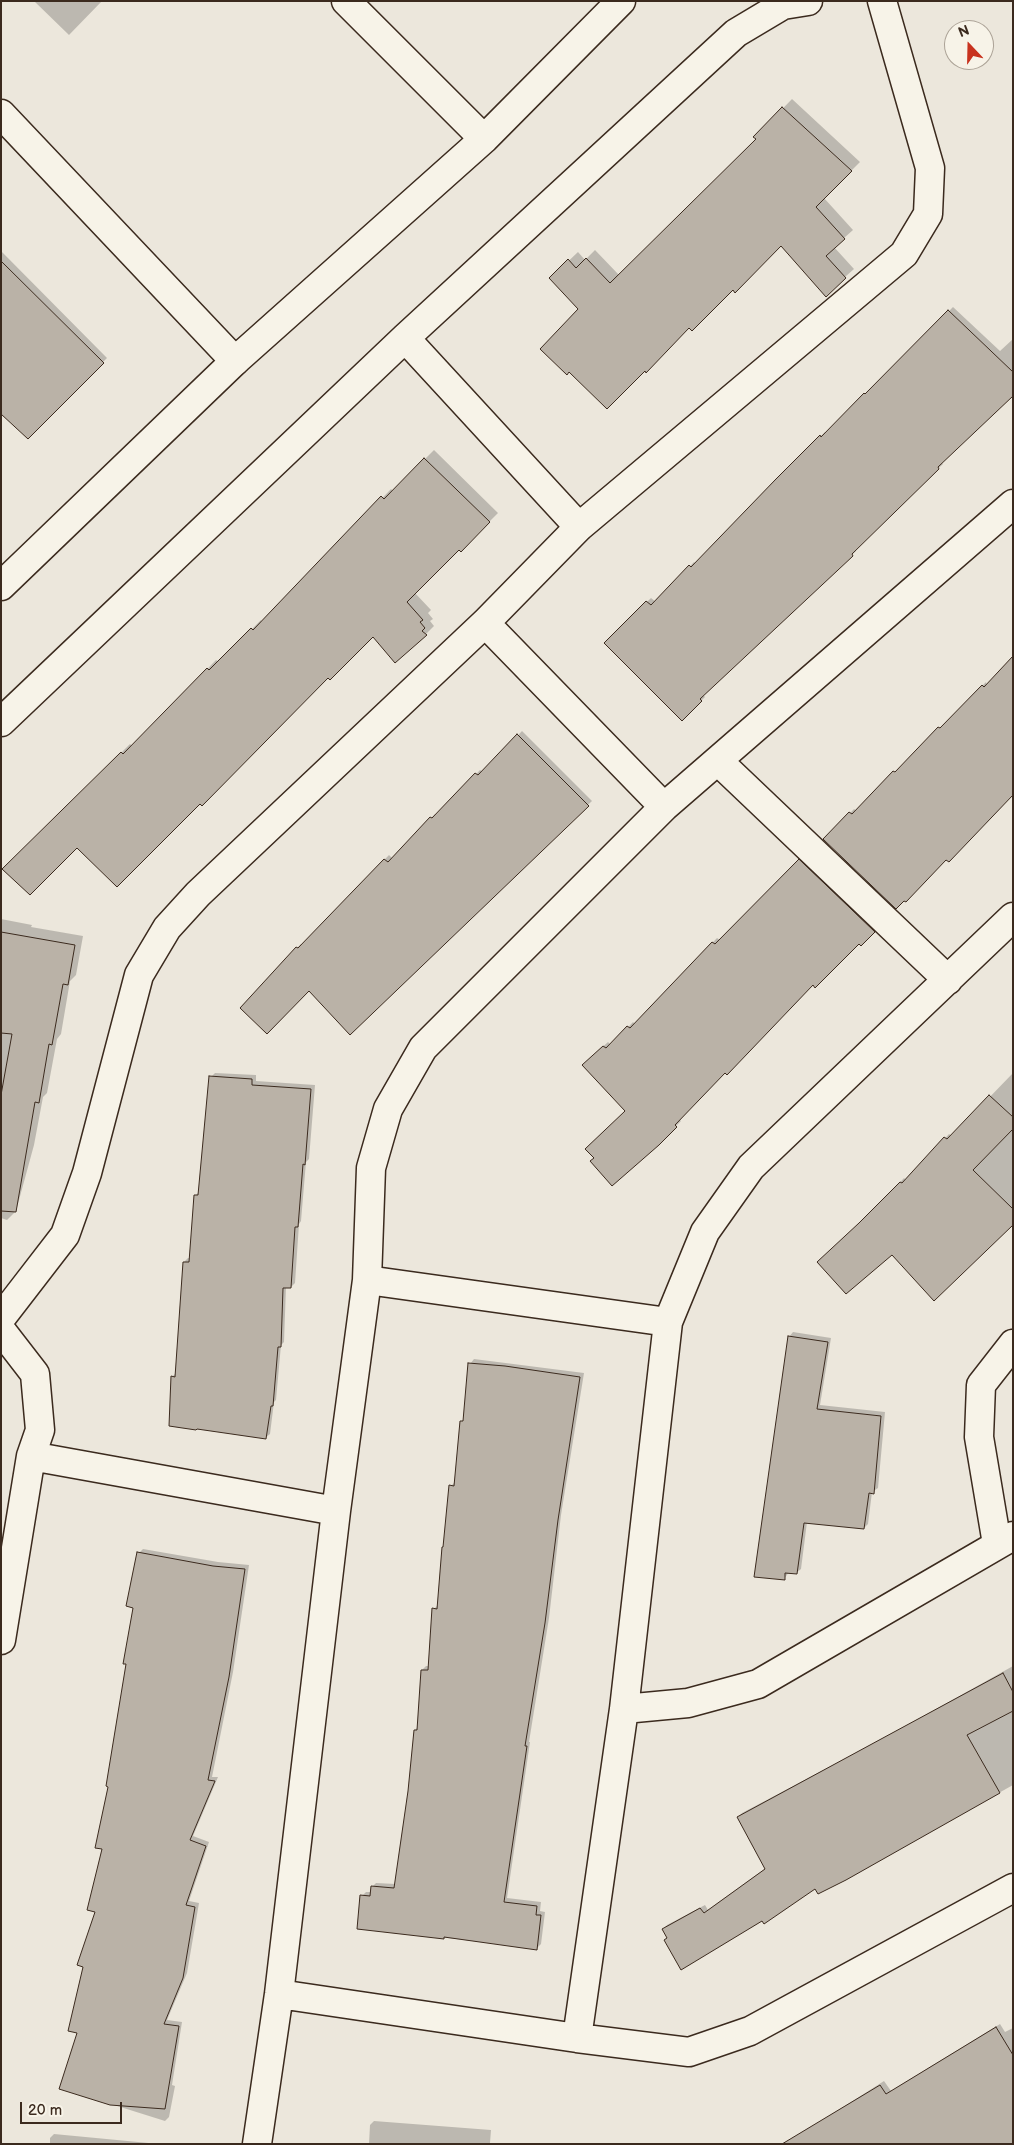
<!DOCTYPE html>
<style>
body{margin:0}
#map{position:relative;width:1014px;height:2145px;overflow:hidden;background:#ece7dc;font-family:"Balsamiq Sans",sans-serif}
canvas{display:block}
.frame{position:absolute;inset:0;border:2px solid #3b2a1e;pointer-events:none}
.north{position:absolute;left:944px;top:20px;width:50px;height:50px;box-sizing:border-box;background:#f7f3e8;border:1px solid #aca397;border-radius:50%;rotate:339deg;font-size:14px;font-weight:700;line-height:20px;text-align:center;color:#3b2a1e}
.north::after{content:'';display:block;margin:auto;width:18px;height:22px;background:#c8321e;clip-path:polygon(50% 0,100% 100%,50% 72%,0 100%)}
.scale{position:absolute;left:20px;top:2102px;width:102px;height:22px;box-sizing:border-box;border:2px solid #3b2a1e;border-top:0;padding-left:6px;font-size:15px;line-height:18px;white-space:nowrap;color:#3b2a1e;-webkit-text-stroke:4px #f7f3e8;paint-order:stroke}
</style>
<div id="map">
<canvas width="1014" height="2145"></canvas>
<div class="frame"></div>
<div class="north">N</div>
<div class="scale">20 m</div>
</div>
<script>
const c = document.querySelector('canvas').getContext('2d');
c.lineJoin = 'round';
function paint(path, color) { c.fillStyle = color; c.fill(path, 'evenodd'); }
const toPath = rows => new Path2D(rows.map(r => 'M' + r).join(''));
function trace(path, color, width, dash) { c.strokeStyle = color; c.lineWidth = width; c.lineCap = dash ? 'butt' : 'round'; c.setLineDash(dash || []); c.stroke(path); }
paint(toPath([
 [34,1,102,1,69,35],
 [792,99,860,162,824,198,853,230,834,247,854,269,845,277,781,245,689,327,580,309,559,270,578,252,585,260,595,250,619,275,758,139,755,137],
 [1,251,107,358,28,437,1,411],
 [953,307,1000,351,1013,339,1013,395,941,462,943,464,855,549,856,551,703,695,705,697,682,720,605,643,651,598,656,602,694,562,696,564,777,480,825,432,826,434,869,390,870,391],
 [434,450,498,513,461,550,459,548,415,593,431,610,428,613,433,619,430,621,434,626,426,634,373,636,328,676,200,803,77,846,4,869,130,744,132,746,216,660,219,662,261,620,262,622,391,489,393,491],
 [986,682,1013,793,825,839,854,809,857,811],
 [522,731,592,801,459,927,309,989,242,1008,297,948,301,944,302,945,389,855,393,859,435,814,437,815,480,770,483,772],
 [804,856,878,926,861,945,859,943,813,984,725,1071,679,1119,681,1121,676,1126,612,1184,626,1111,583,1065,608,1042,611,1045,633,1022,635,1024,717,938,720,940],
 [1,919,32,925,31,927,83,936,76,975,70,981,61,1034,57,1039,47,1093,43,1097,34,1145,16,1211,7,1220,1,1218],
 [215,1073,256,1075,256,1081,315,1085,309,1159,306,1162,301,1221,299,1224,295,1283,291,1287,286,1287,284,1342,281,1345,276,1400,274,1402,270,1434,265,1438,172,1377,176,1373,184,1262,188,1258,191,1258,195,1196,199,1192,211,1077],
 [1013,1073,1013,1222,864,1221,904,1178,906,1180,949,1134,952,1136],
 [793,1332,831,1338,820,1405,885,1412,878,1488,872,1492,868,1524,864,1528,807,1522,801,1569,796,1573,789,1572,784,1579,789,1337],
 [474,1359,584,1373,561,1515,549,1618,529,1742,530,1742,507,1898,541,1902,540,1911,545,1912,541,1944,537,1948,358,1928,362,1896,366,1892,372,1892,372,1887,376,1883,396,1884,409,1791,415,1730,418,1727,422,1670,426,1666,430,1666,434,1609,438,1605,451,1486,455,1482,461,1422,465,1418,470,1364],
 [143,1549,218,1562,249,1565,233,1672,212,1777,218,1777,193,1836,209,1842,189,1901,199,1903,187,1973,167,2020,182,2022,172,2085,175,2086,169,2117,165,2121,60,2088,79,2033,96,1911,110,1786,135,1607,139,1553],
 [1013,1666,1013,1785,845,1879,816,1888,762,1919,668,1937,663,1929,667,1925,705,1905,708,1910,766,1868,738,1817,742,1813,886,1737],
 [1000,2024,1005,2032,1013,2028,1013,2144,812,2127,884,2081,891,2091],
 [374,2121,491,2130,490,2143,500,2144,369,2144,370,2125],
 [54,2134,159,2144,50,2144,50,2138]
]), '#0003');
const building = toPath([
 [782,107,852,171,816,207,845,239,826,256,846,278,826,297,781,246,735,293,733,290,692,331,689,328,646,373,645,371,607,409,569,372,567,375,540,349,578,309,549,278,568,259,576,268,586,258,610,283,756,139,753,137,782,107],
 [1,261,104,363,28,439,1,414,1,261],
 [948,310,1013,372,1013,396,938,467,939,469,852,554,853,556,700,699,702,701,682,721,604,643,646,601,651,605,689,565,691,567,776,479,820,435,821,437,864,393,865,394,948,310],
 [424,458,490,522,461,552,459,550,407,602,423,620,420,622,425,628,422,631,427,635,395,663,373,637,330,680,328,678,202,806,200,804,117,887,77,848,30,895,2,869,121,752,123,754,207,668,209,670,251,628,253,630,381,496,384,499,424,458],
 [1013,656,1013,795,949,862,946,860,906,902,904,901,896,909,823,839,849,812,852,814,893,771,895,772,938,727,940,728,982,685,984,687,1013,656],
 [517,734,589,806,350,1035,309,991,267,1034,240,1008,296,947,298,948,384,859,388,862,430,817,432,818,475,773,478,775,517,734],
 [799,859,875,932,861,946,859,944,815,988,813,985,727,1075,725,1073,675,1125,677,1127,659,1145,612,1186,590,1161,594,1158,585,1149,625,1111,582,1065,603,1046,606,1048,627,1026,630,1028,712,942,715,944,799,859],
 [1,932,75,945,68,985,63,984,52,1045,49,1044,39,1103,35,1102,16,1212,1,1211,1,1095,12,1034,1,1033,1,932],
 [209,1076,252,1079,252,1085,311,1089,305,1165,303,1164,298,1227,295,1227,291,1288,283,1288,281,1347,278,1347,273,1406,271,1406,266,1439,197,1429,196,1430,169,1426,171,1376,175,1377,183,1262,189,1262,194,1195,198,1195,209,1076],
 [989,1095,1013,1117,1013,1129,973,1170,1013,1209,1013,1225,934,1301,892,1255,846,1294,817,1262,859,1223,900,1182,902,1183,944,1137,947,1139,989,1095],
 [788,1336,828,1342,817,1409,881,1416,874,1494,869,1493,864,1529,804,1523,797,1574,785,1573,785,1580,754,1577,788,1336],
 [468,1363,505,1366,580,1377,558,1520,545,1623,525,1746,527,1746,504,1902,537,1906,536,1915,541,1915,537,1950,444,1937,444,1939,357,1929,360,1895,370,1896,371,1886,394,1888,408,1791,414,1730,417,1730,421,1670,428,1670,432,1608,437,1609,442,1547,443,1547,449,1485,454,1486,460,1421,463,1421,468,1363],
 [137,1552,213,1566,245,1569,229,1677,208,1780,215,1781,190,1840,206,1846,186,1905,195,1907,183,1978,164,2024,179,2026,165,2109,110,2105,59,2089,77,2033,68,2031,83,1967,77,1965,95,1912,87,1910,102,1849,95,1848,108,1787,106,1786,126,1664,123,1664,133,1608,126,1606,137,1552],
 [1003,1673,1013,1692,1013,1711,967,1735,1000,1793,846,1880,818,1894,815,1889,764,1924,762,1921,681,1970,664,1940,667,1938,662,1929,700,1908,704,1913,765,1869,737,1817,1003,1673],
 [996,2027,1013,2055,1013,2144,782,2144,880,2085,886,2094,996,2027]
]);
paint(building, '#bab2a7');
trace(building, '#3b2a1e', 1);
const street = toPath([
 [1,114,235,361],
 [405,338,579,527],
 [485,623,664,807],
 [1,722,405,338,736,33,783,5,808,1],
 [718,761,948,980],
 [367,1280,668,1322],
 [1,1318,65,1235,87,1173,139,975,167,928,198,894,485,623,579,527,904,254,928,214,930,168,882,1],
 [1,1330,35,1374,40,1430,31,1456,1,1640],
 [31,1456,336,1511],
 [997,1544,979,1437,981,1385,1013,1344],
 [624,1709,688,1703,758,1684,1013,1536],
 [279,1994,577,2038,689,2052,750,2031,1013,1888],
 [577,2038,624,1709,668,1322,705,1232,751,1167,1013,917],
 [257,2144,279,1994,336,1511,367,1280,371,1168,388,1109,423,1048,664,807,1013,504]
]);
const secondary = toPath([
 [346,1,484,139],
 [1,586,235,361,484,139,621,1]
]);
trace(street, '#3b2a1e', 31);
trace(secondary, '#3b2a1e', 31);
trace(street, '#f7f3e8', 28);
trace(secondary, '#f7f3e8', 28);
</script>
